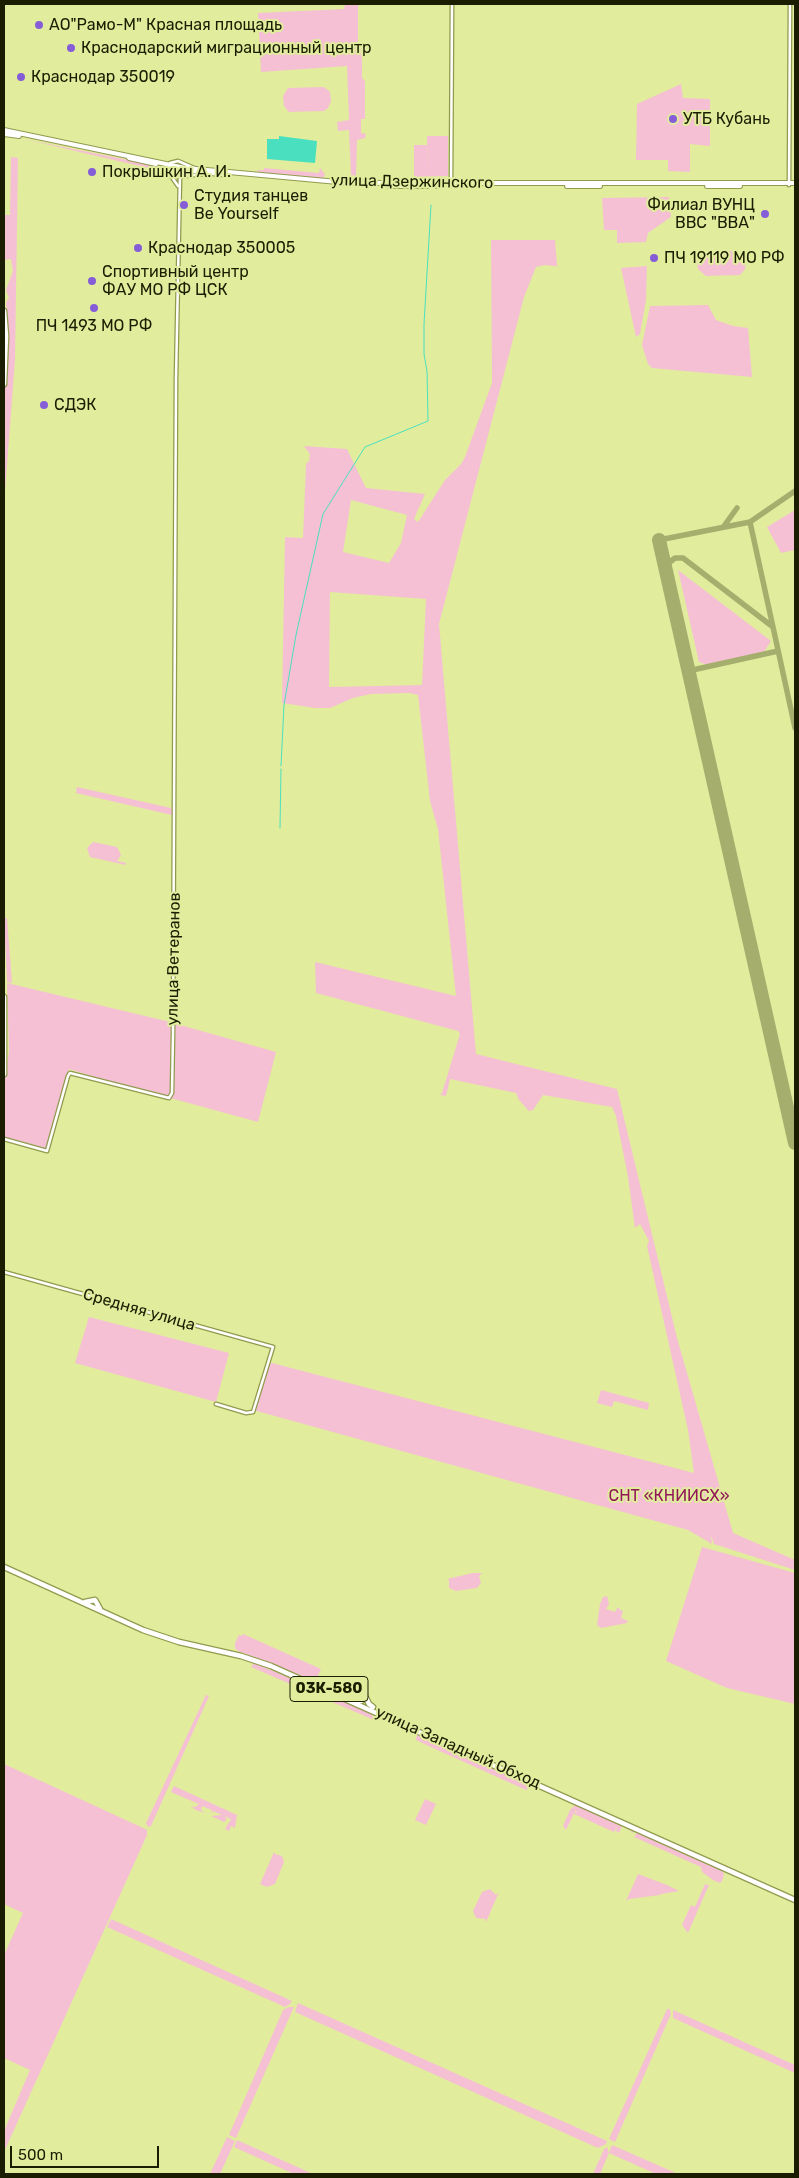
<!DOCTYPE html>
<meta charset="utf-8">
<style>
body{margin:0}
#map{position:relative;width:799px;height:2178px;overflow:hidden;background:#e1ec9d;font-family:Rubik,sans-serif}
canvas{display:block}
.frame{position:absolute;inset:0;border:5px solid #1a1d00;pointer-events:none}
.scale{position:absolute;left:10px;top:2146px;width:149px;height:22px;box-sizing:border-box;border:2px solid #1a1d00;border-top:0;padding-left:6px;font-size:15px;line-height:18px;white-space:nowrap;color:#1a1d00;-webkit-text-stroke:4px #e1ec9d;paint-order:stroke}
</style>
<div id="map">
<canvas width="799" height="2178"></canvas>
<div class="frame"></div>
<div class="scale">500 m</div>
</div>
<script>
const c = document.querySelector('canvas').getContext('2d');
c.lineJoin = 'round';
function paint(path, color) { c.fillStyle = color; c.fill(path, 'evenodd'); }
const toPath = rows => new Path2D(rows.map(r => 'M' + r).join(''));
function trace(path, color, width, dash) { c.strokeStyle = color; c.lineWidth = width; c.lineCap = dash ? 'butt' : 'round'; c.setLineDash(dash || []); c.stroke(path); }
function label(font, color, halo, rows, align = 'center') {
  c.font = font + ' Rubik,sans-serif'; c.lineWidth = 4; c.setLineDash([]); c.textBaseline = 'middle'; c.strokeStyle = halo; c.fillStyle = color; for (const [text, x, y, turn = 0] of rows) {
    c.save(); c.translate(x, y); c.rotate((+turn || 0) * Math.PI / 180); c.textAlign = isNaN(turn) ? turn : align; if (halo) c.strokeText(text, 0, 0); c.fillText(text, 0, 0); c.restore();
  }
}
paint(toPath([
 [345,4,358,4,358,46,362,48,362,78,365,81,365,119,361,119,361,133,366,134,365,138,357,140,356,176,351,175,349,130,338,131,337,122,349,120,347,66,261,72,258,13,344,9],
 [681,84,683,98,710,99,710,146,690,144,690,172,668,171,668,160,636,160,637,104],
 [324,87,330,92,331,101,328,108,324,111,289,112,284,106,283,96,288,88],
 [427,136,448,136,448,176,414,177,414,145,427,145,428,174],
 [24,139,163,167,166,169,161,171],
 [11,157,18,158,15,360,4,505,4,407,8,331,6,302,9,298,6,290,13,271,11,259,4,260,4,215,10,215],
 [264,168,319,173,320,168,325,174,323,179,257,172,258,170,264,170],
 [669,197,671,217,648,233,646,242,617,243,617,230,604,230,602,198],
 [491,240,555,240,557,266,564,267,545,265,536,267,524,297,439,624,476,1054,617,1089,677,1338,733,1533,795,1560,795,1570,714,1544,711,1535,712,1544,688,1530,253,1410,268,1362,694,1473,688,1430,647,1246,649,1241,640,1224,635,1228,628,1177,616,1116,612,1107,543,1095,533,1110,529,1111,519,1100,516,1093,450,1079,446,1096,440,1095,442,1093,460,1034,458,1031,316,993,315,962,456,996,438,829,430,801,418,695,409,693,371,694,353,698,330,708,315,708,282,703,285,537,303,538,306,464,309,461,310,454,304,446,347,449,366,488,425,494,414,519,418,522,445,480,461,464,465,457,492,383],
 [351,500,407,515,401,543,389,563,343,552],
 [330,592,426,599,422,685,329,687],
 [735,251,742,254,746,261,745,269,740,275,706,276,698,269,697,261,704,252],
 [647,266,646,300,640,334,636,337,621,268],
 [708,305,716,320,733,326,748,328,752,377,652,368,648,364,642,345,650,306],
 [795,510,795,550,781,553,767,527],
 [678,570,771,641,764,652,707,665,699,662],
 [77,787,171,808,174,813,172,815,76,793],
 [93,842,117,847,121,855,117,861,126,863,126,865,90,857,87,848],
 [4,918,7,918,12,983,7,982],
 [7,983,166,1021,276,1052,258,1122,174,1099,166,1099,69,1069,47,1151,44,1148,4,1137,4,1085,9,1051],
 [89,1317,229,1353,216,1402,75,1363],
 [601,1390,649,1403,648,1410,614,1401,612,1407,597,1403],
 [702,1547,795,1573,795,1704,727,1688,666,1661],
 [473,1573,482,1573,479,1576,481,1583,477,1588,456,1591,449,1588,449,1580,447,1579],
 [607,1596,609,1604,606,1609,615,1612,618,1607,620,1610,623,1611,621,1618,628,1621,627,1623,601,1628,597,1625,600,1604,603,1597],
 [243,1634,321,1669,315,1681,238,1651,235,1648,235,1643,239,1635,241,1636],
 [254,1663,370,1711,374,1720,251,1667],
 [206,1695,209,1696,151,1826,148,1827,146,1823],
 [417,1734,529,1784,530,1787,526,1790,433,1748,416,1740],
 [4,1764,141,1827,147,1830,147,1835,4,2152,4,2131,30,2070,4,2058,4,1955,23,1913,4,1904],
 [174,1786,237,1815,235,1828,231,1826,229,1831,225,1829,231,1819,224,1816,227,1819,224,1822,211,1816,222,1815,213,1811,211,1814,212,1810,202,1806,201,1810,205,1813,196,1810,191,1806,195,1807,199,1804,171,1792],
 [425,1799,436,1804,426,1825,415,1820],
 [576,1804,633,1829,633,1833,631,1832,632,1829,622,1826,619,1833,616,1831,617,1827,614,1832,574,1814,575,1812,578,1813,575,1811,566,1830,563,1826,570,1810],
 [638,1831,721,1869,724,1874,722,1881,720,1883,713,1880,702,1872,701,1867,634,1837],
 [274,1852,275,1854,282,1856,284,1862,275,1884,267,1887,260,1884],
 [638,1874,667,1885,679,1891,661,1894,660,1895,629,1899,626,1901],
 [705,1884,710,1886,708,1887,688,1933,682,1925,691,1905,695,1907],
 [490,1889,496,1895,499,1892,486,1922,485,1919,476,1918,473,1911,482,1892],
 [111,1919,292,2001,290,2004,285,2007,107,1927],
 [298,2003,607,2141,606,2144,598,2148,295,2012],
 [289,2007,294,2007,236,2138,229,2135,283,2010],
 [667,2009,670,2009,671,2014,615,2142,609,2139],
 [673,2010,795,2065,795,2073,673,2018],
 [227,2137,235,2141,220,2174,210,2174],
 [237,2140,313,2174,294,2174,234,2147],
 [612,2145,678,2174,656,2174,609,2153,600,2174,593,2174,604,2149,607,2147,609,2153]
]), '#f5c0d3');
paint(toPath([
 [279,136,317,141,315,163,267,159,267,139,279,139]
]), '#4ae0bf');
trace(toPath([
 [281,766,284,705,296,635,323,514,365,447,428,421,427,371,424,354,424,324,431,205],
 [280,828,281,769]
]), '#4ae0bf', 1);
trace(toPath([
 [724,526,737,508],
 [659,540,750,522],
 [665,566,675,558,683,558,773,627,795,728],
 [773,627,750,522,795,491],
 [688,671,778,651],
 [790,1120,795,1119]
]), '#a6ae6e', 5.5);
trace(toPath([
 [659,540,795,1143]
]), '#a6ae6e', 14);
const tertiary = toPath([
 [174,177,205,174],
 [789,185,790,4],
 [178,186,169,173,170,163,178,161,194,168],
 [451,186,452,4],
 [173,1034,176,378,180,176],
 [4,1139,47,1151,68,1076,70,1073,169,1098,172,1093,173,1034],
 [4,1272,273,1347,253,1412,246,1413,216,1404]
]);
const primary = toPath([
 [4,130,185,168,349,183,795,183],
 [4,134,19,136],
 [129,158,156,164],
 [185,170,228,175],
 [389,186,435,186],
 [567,186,600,186],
 [707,186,740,186]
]);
const trunk = toPath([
 [4,311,6,336,4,384],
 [4,997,4,1074],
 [4,1567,143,1630,179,1642,241,1656,271,1666,795,1900],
 [85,1602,95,1600,100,1609],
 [356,1700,361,1701,366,1698,369,1704,373,1707]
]);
trace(tertiary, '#919b4e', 5);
trace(primary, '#919b4e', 6);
trace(trunk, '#919b4e', 7);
trace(tertiary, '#fff', 2.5);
trace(primary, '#fff', 4);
trace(trunk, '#fff', 4.5);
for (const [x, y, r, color] of [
 [39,25,5,"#845dd7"],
 [71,48,5,"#845dd7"],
 [21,77,5,"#845dd7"],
 [673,119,5,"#845dd7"],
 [92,172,5,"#845dd7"],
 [184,205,5,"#845dd7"],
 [765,214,5,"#845dd7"],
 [138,248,5,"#845dd7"],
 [654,258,5,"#845dd7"],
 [92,281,5,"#845dd7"],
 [94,308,5,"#845dd7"],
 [44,405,5,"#845dd7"]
]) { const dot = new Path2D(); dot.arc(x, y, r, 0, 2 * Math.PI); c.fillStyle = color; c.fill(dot); trace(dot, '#e1ec9d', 2); }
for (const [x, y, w] of [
 [329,1689,78]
]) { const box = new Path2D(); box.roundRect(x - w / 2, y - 12.5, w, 25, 4); c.fillStyle = '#e1ec9d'; c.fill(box); trace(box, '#1a1d00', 1); }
label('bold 15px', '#1a1d00', null, [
 ["03К-580",329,1689]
]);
label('16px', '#1a1d00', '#e1ec9d', [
 ["АО\"Рамо-М\" Красная площадь",49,25],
 ["Краснодарский миграционный центр",81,48],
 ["Краснодар 350019",31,77],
 ["УТБ Кубань",683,119],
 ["Покрышкин А. И.",102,172],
 ["Студия танцев",194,196],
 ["Be Yourself",194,214],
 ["Филиал ВУНЦ",755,205,"right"],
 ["ВВС \"ВВА\"",755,223,"right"],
 ["Краснодар 350005",148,248],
 ["ПЧ 19119 МО РФ",664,258],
 ["Спортивный центр",102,272],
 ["ФАУ МО РФ ЦСК",102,290],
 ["ПЧ 1493 МО РФ",94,326,"center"],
 ["СДЭК",54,405]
], 'left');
label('16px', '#1a1d00', '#e1ec9d', [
 ["улица Дзержинского",412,182,1],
 ["улица Ветеранов",174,959,-89],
 ["Средняя улица",139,1310,16],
 ["улица Западный Обход",458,1748,24]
]);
label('16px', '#911757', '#e1ec9d', [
 ["СНТ «КНИИСХ»",669,1496]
]);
</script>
